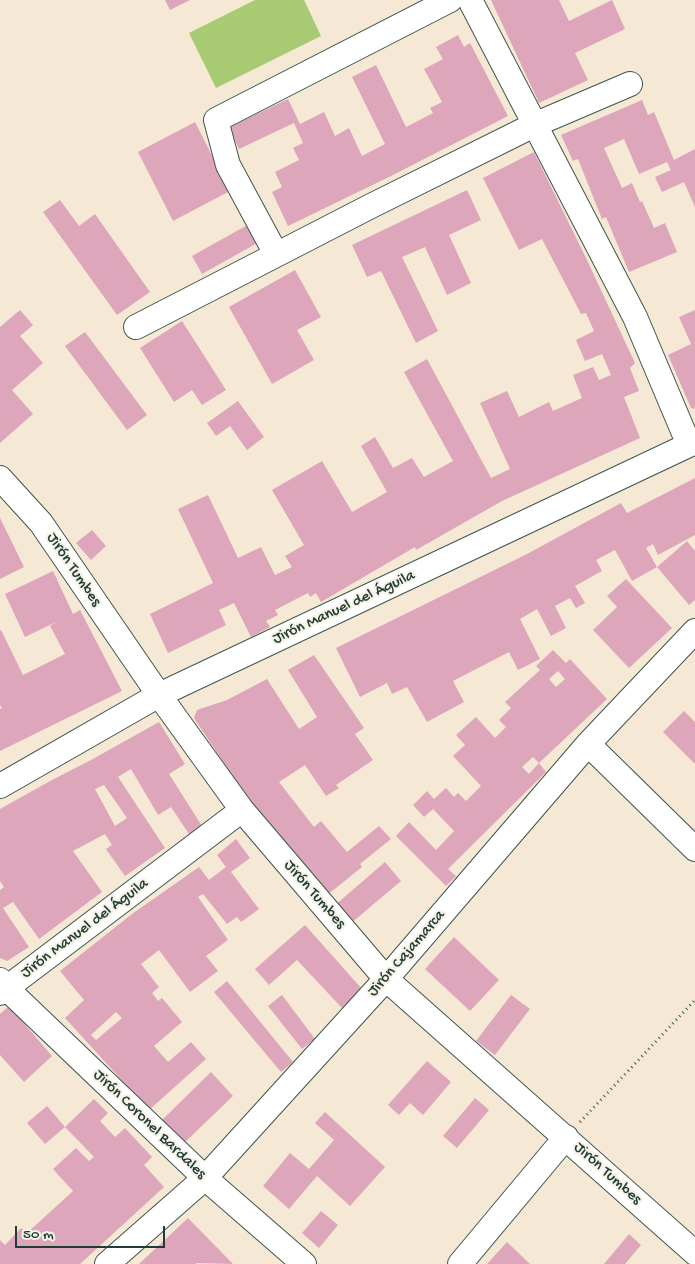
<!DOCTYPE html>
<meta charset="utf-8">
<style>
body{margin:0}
#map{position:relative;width:695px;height:1264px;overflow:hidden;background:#f5e8d4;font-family:"Gochi Hand",sans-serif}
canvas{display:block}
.scale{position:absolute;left:15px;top:1226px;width:150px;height:22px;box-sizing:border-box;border:2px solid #1f3d34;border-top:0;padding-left:6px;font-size:15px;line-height:18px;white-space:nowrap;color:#1f3d34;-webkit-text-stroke:4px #f7f3e8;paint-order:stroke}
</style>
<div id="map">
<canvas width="695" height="1264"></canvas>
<div class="scale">50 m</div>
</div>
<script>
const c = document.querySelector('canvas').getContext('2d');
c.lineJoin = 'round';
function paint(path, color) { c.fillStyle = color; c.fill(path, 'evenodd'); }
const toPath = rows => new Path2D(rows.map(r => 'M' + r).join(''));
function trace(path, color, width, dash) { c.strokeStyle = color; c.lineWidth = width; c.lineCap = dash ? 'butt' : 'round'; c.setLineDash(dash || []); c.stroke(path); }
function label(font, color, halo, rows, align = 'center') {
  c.font = font + ' "Gochi Hand",sans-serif'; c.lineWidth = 4.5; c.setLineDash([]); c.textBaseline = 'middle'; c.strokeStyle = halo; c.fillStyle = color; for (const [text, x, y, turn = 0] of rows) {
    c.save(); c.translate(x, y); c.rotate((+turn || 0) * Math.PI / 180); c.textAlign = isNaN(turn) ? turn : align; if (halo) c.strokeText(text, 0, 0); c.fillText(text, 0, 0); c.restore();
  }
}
paint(toPath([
 [255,0,304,0,321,36,216,88,189,33]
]), '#a8ca73');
paint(toPath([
 [165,0,190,0,170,10],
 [491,0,559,0,569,21,612,0,625,29,575,53,588,80,539,103],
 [458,35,464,47,470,43,508,116,391,176,288,226,272,192,282,187,275,172,299,160,293,148,303,143,294,123,239,149,229,127,288,99,300,124,324,112,335,136,349,128,362,156,385,144,352,77,376,65,406,127,433,113,430,108,442,102,424,69,443,59,436,47],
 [642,100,648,115,654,112,674,160,695,149,695,207,684,182,662,192,655,177,671,170,667,162,639,174,624,139,604,148,622,188,632,183,640,202,642,201,654,228,665,223,677,252,629,272,606,217,602,219,578,159,573,161,561,135],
 [195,122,230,191,173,221,138,152],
 [534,152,586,258,635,363,630,368,639,391,624,397,640,438,502,501,416,550,415,547,321,602,316,593,310,597,308,593,275,610,278,615,266,621,270,627,251,637,234,603,219,610,226,625,168,653,150,614,213,583,178,509,208,495,238,558,261,547,275,575,292,567,285,556,304,545,272,490,322,461,352,512,387,492,361,446,375,437,393,468,412,458,424,477,453,461,404,372,427,359,491,478,510,469,480,403,507,391,519,417,549,402,553,411,582,398,573,375,593,367,599,380,611,375,602,354,585,361,576,340,594,331,586,313,581,314,542,239,519,250,483,178],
 [467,190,481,220,449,235,471,283,447,295,425,247,402,257,438,331,416,343,381,271,367,277,352,245],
 [60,200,79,226,95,214,150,292,117,315,43,212],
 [251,223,261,241,202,274,192,256],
 [295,270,321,317,297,330,314,360,272,384,229,307],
 [20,310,33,325,20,336,43,363,12,390,33,414,0,443,0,327],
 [695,310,695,409,691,408,668,355,691,344,679,317],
 [182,321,226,390,202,405,192,390,174,402,140,348],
 [85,332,147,415,127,430,65,346],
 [238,401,264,437,247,450,230,426,216,436,207,423],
 [695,478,695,535,658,555,653,544,646,548,657,567,632,581,615,550,596,560,602,571,575,586,585,603,576,608,570,598,555,606,566,628,551,636,537,609,520,619,540,659,518,670,509,652,453,681,464,702,427,722,407,687,392,694,387,683,360,697,336,648,527,554,621,503,627,513],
 [0,518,24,567,0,579],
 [92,530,106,546,91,560,76,543],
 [687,541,695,551,695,600,689,605,657,567],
 [53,571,73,614,80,610,122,691,0,751,0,709,2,708,0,705,0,631,1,630,23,675,65,654,50,626,56,622,25,637,5,594],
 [626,579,672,628,629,668,593,630,617,607,607,596],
 [553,650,566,663,570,659,607,699,539,763,533,757,522,767,529,774,539,763,546,772,448,869,456,876,446,886,396,836,409,822,436,850,454,831,433,809,424,817,413,805,427,791,434,799,446,788,454,797,458,793,466,801,481,786,453,756,465,745,456,735,476,717,495,738,506,727,499,720,511,708,505,702,540,670,536,666],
 [558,671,565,679,556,687,549,679],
 [314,655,364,728,355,734,373,760,336,785,339,788,326,796,305,765,279,782,314,827,321,821,347,852,379,826,391,839,360,864,362,867,326,896,250,803,194,718,197,710,227,700,267,679,299,729,317,717,288,670],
 [684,711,695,722,695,764,663,732],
 [159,722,185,764,169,774,202,826,189,834,171,807,158,815,131,769,118,777,165,848,125,876,106,849,112,845,105,834,73,851,102,892,39,939,13,902,3,908,29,947,7,961,0,958,0,890,4,887,0,881,0,809,52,780,91,760],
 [104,785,127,818,115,826,95,789],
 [236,839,250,858,231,872,259,909,241,922,237,917,227,924,203,894,198,897,228,940,206,956,218,971,190,992,159,950,141,964,159,987,152,993,158,1001,162,998,182,1022,154,1046,168,1062,191,1042,206,1059,149,1110,65,1018,84,1000,60,971,132,914,199,867,209,880,226,867,217,855],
 [116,1012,122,1018,96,1040,91,1035],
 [385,862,401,881,350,924,334,906],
 [305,925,362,989,342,1008,297,960,269,985,255,969],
 [454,937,499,980,470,1011,425,969],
 [227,981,293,1062,281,1072,214,992],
 [282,995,315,1039,302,1049,268,1006],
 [511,995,530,1009,495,1055,476,1041],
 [9,1006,52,1056,24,1082,0,1055,0,1014],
 [427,1061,451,1082,423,1115,410,1103,399,1115,388,1105],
 [211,1072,233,1096,183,1144,161,1121],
 [475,1098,489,1110,457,1148,443,1136],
 [94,1099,108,1113,100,1121,115,1137,125,1128,152,1157,144,1165,164,1187,80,1264,0,1264,0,1240,5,1245,21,1228,27,1233,73,1191,53,1169,76,1148,89,1161,94,1157,65,1127,45,1144,27,1123,47,1106,65,1127],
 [325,1112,385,1167,350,1206,317,1176,289,1209,263,1186,290,1153,309,1169,334,1140,315,1123],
 [321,1211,338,1225,319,1248,302,1233],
 [188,1218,233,1264,197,1263,195,1264,139,1264],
 [629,1234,641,1245,625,1264,604,1264],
 [507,1242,530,1264,487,1264]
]), '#dea6bb');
const street = toPath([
 [470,0,635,317,689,445],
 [276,254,228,165,216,120,450,0],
 [136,327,371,206,534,125,630,84],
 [0,478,41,523,159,695,242,810,386,979,695,1253],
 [588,744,695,849],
 [0,786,159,695,695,442],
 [0,980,6,988,205,1178,304,1264],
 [0,993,242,810],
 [107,1264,205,1178,386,979,588,744,695,631],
 [460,1264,566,1137]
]);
trace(street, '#3f574c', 26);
trace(toPath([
 [580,1122,695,1000]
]), '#3f574c', 3, [1, 4]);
trace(street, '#fff', 24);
label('16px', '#1f3d34', '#f7f3e8', [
 ["Jirón Tumbes",73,570,56],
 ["Jirón Manuel del Águila",344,608,-25],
 ["Jirón Tumbes",314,895,49],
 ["Jirón Manuel del Águila",85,929,-37],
 ["Jirón Cajamarca",407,954,-49],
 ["Jirón Coronel Bardales",149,1125,44],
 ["Jirón Tumbes",607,1174,42]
]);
</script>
